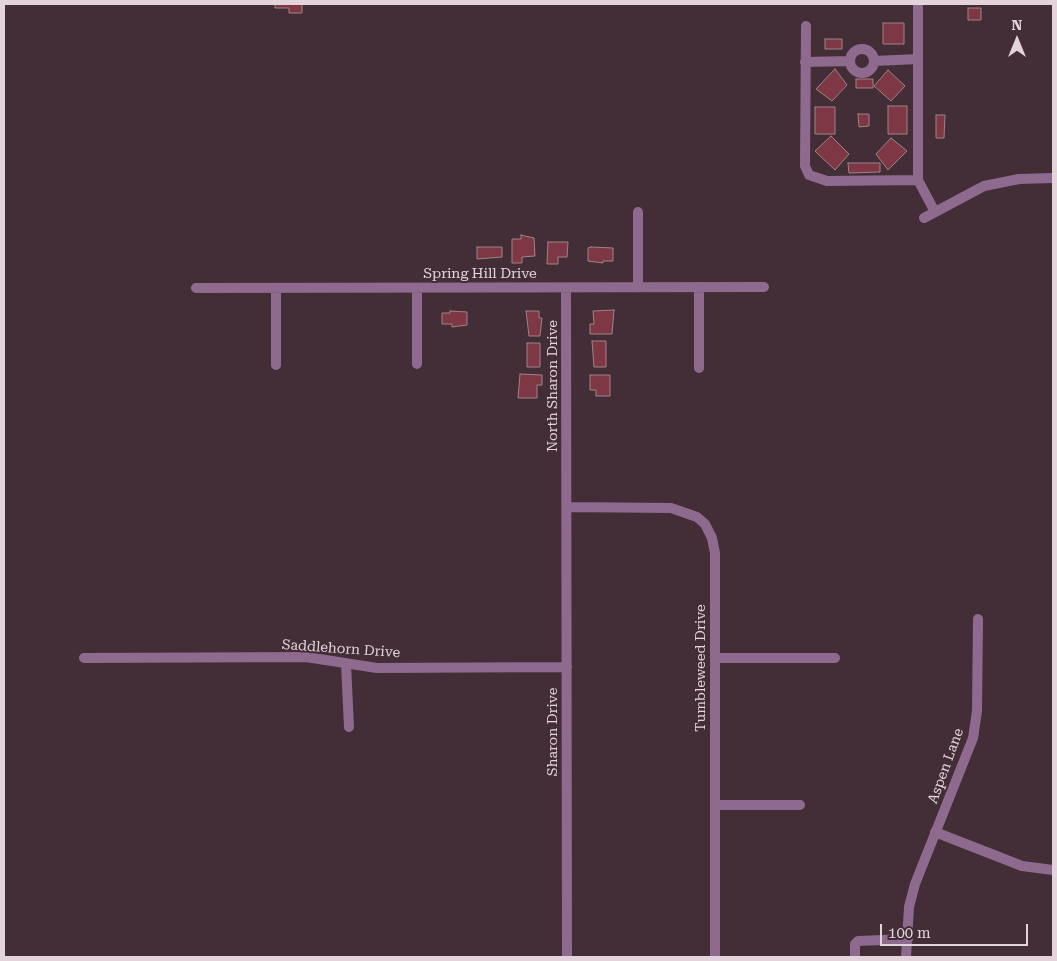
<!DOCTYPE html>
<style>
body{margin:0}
#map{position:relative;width:1057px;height:961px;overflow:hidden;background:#432e38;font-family:"Roboto Serif",serif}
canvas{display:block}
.frame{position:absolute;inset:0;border:5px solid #e2d4da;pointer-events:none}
.north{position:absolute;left:992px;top:15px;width:50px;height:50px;-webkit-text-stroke:4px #432e38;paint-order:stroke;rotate:0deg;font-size:14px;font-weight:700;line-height:20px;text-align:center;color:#e2d4da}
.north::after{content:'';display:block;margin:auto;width:18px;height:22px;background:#e2d4da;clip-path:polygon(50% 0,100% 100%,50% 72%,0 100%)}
.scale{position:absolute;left:880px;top:924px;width:148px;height:22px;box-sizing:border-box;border:2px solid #e2d4da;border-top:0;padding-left:6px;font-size:15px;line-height:18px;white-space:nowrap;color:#e2d4da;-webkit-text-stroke:4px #432e38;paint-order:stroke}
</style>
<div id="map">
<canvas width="1057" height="961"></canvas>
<div class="frame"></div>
<div class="north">N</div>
<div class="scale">100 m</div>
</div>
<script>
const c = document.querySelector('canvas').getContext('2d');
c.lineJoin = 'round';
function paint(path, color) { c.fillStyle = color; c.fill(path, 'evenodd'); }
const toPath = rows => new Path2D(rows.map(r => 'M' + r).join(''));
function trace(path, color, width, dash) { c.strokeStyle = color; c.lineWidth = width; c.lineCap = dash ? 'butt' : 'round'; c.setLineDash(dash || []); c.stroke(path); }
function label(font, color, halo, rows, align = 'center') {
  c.font = font + ' "Roboto Serif",serif'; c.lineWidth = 4; c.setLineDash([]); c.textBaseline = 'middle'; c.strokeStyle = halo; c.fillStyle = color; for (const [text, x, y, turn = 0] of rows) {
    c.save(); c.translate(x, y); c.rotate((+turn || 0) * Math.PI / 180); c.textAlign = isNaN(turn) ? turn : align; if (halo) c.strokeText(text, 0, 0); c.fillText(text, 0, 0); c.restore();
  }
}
const building = toPath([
 [275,4,302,4,302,13,289,13,289,8,275,8,275,4],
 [968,8,981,8,981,20,968,20,968,8],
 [883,23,904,23,904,44,883,44,883,23],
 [825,39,842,39,842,49,825,49,825,39],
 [835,69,847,85,832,101,816,89,835,69],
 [888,70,905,86,891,101,874,86,888,70],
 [856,79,873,79,873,88,856,88,856,79],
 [888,106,907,106,907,134,888,134,888,106],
 [815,107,835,107,835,134,815,134,815,107],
 [858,114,869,114,869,126,859,127,858,114],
 [936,115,945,115,944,138,936,138,936,115],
 [831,136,849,154,835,170,815,151,831,136],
 [891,138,907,151,888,170,876,154,891,138],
 [848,163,880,163,880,172,849,173,848,163],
 [521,235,534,238,535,256,522,257,522,263,512,263,512,239,521,239,521,235],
 [548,242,568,242,567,257,558,257,558,264,547,264,548,242],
 [477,247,502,247,502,257,477,259,477,247],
 [591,247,613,248,613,261,603,261,603,263,588,261,588,248,591,247],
 [614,310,612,334,590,334,590,324,594,324,593,311,614,310],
 [450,311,467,312,467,325,452,327,452,324,442,324,442,313,450,313,450,311],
 [526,311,539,311,539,318,542,318,540,336,529,336,526,311],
 [592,341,606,341,606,367,594,367,592,341],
 [527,343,540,343,540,367,527,367,527,343],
 [520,374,542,375,542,385,537,385,537,398,518,398,520,374],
 [590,375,610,375,610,396,596,396,596,390,590,390,590,375]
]);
paint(building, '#7e3845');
trace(building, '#9f8386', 1);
trace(toPath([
 [806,26,805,166,809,175,827,181,918,180,935,212],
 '850 61a12 12 0 1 1 24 0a12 12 0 1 1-24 0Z',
 [918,59,918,180],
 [874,61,918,59,918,4],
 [805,62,850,61],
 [638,212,638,287],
 [924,218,984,186,1019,179,1053,178],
 [699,287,699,368],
 [196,288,764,287],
 [276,288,276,365],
 [417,288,417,364],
 [566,288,567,957],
 [567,507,671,508,697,517,705,524,712,538,715,553,715,957],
 [84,658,306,657,377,668,567,667],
 [715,658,835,658],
 [346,664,349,727],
 [715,805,800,805],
 [935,832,1022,866,1053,870],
 [855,957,855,944,858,941,908,939],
 [906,957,909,907,915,884,973,738,977,711,978,619]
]), '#8f6a8f', 10);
label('14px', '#e2d4da', '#432e38', [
 ["Spring Hill Drive",480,274],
 ["North Sharon Drive",553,386,-90],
 ["Saddlehorn Drive",341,649,4],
 ["Tumbleweed Drive",701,668,-90],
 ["Sharon Drive",553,732,-90],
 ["Aspen Lane",946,766,-70]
]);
</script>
